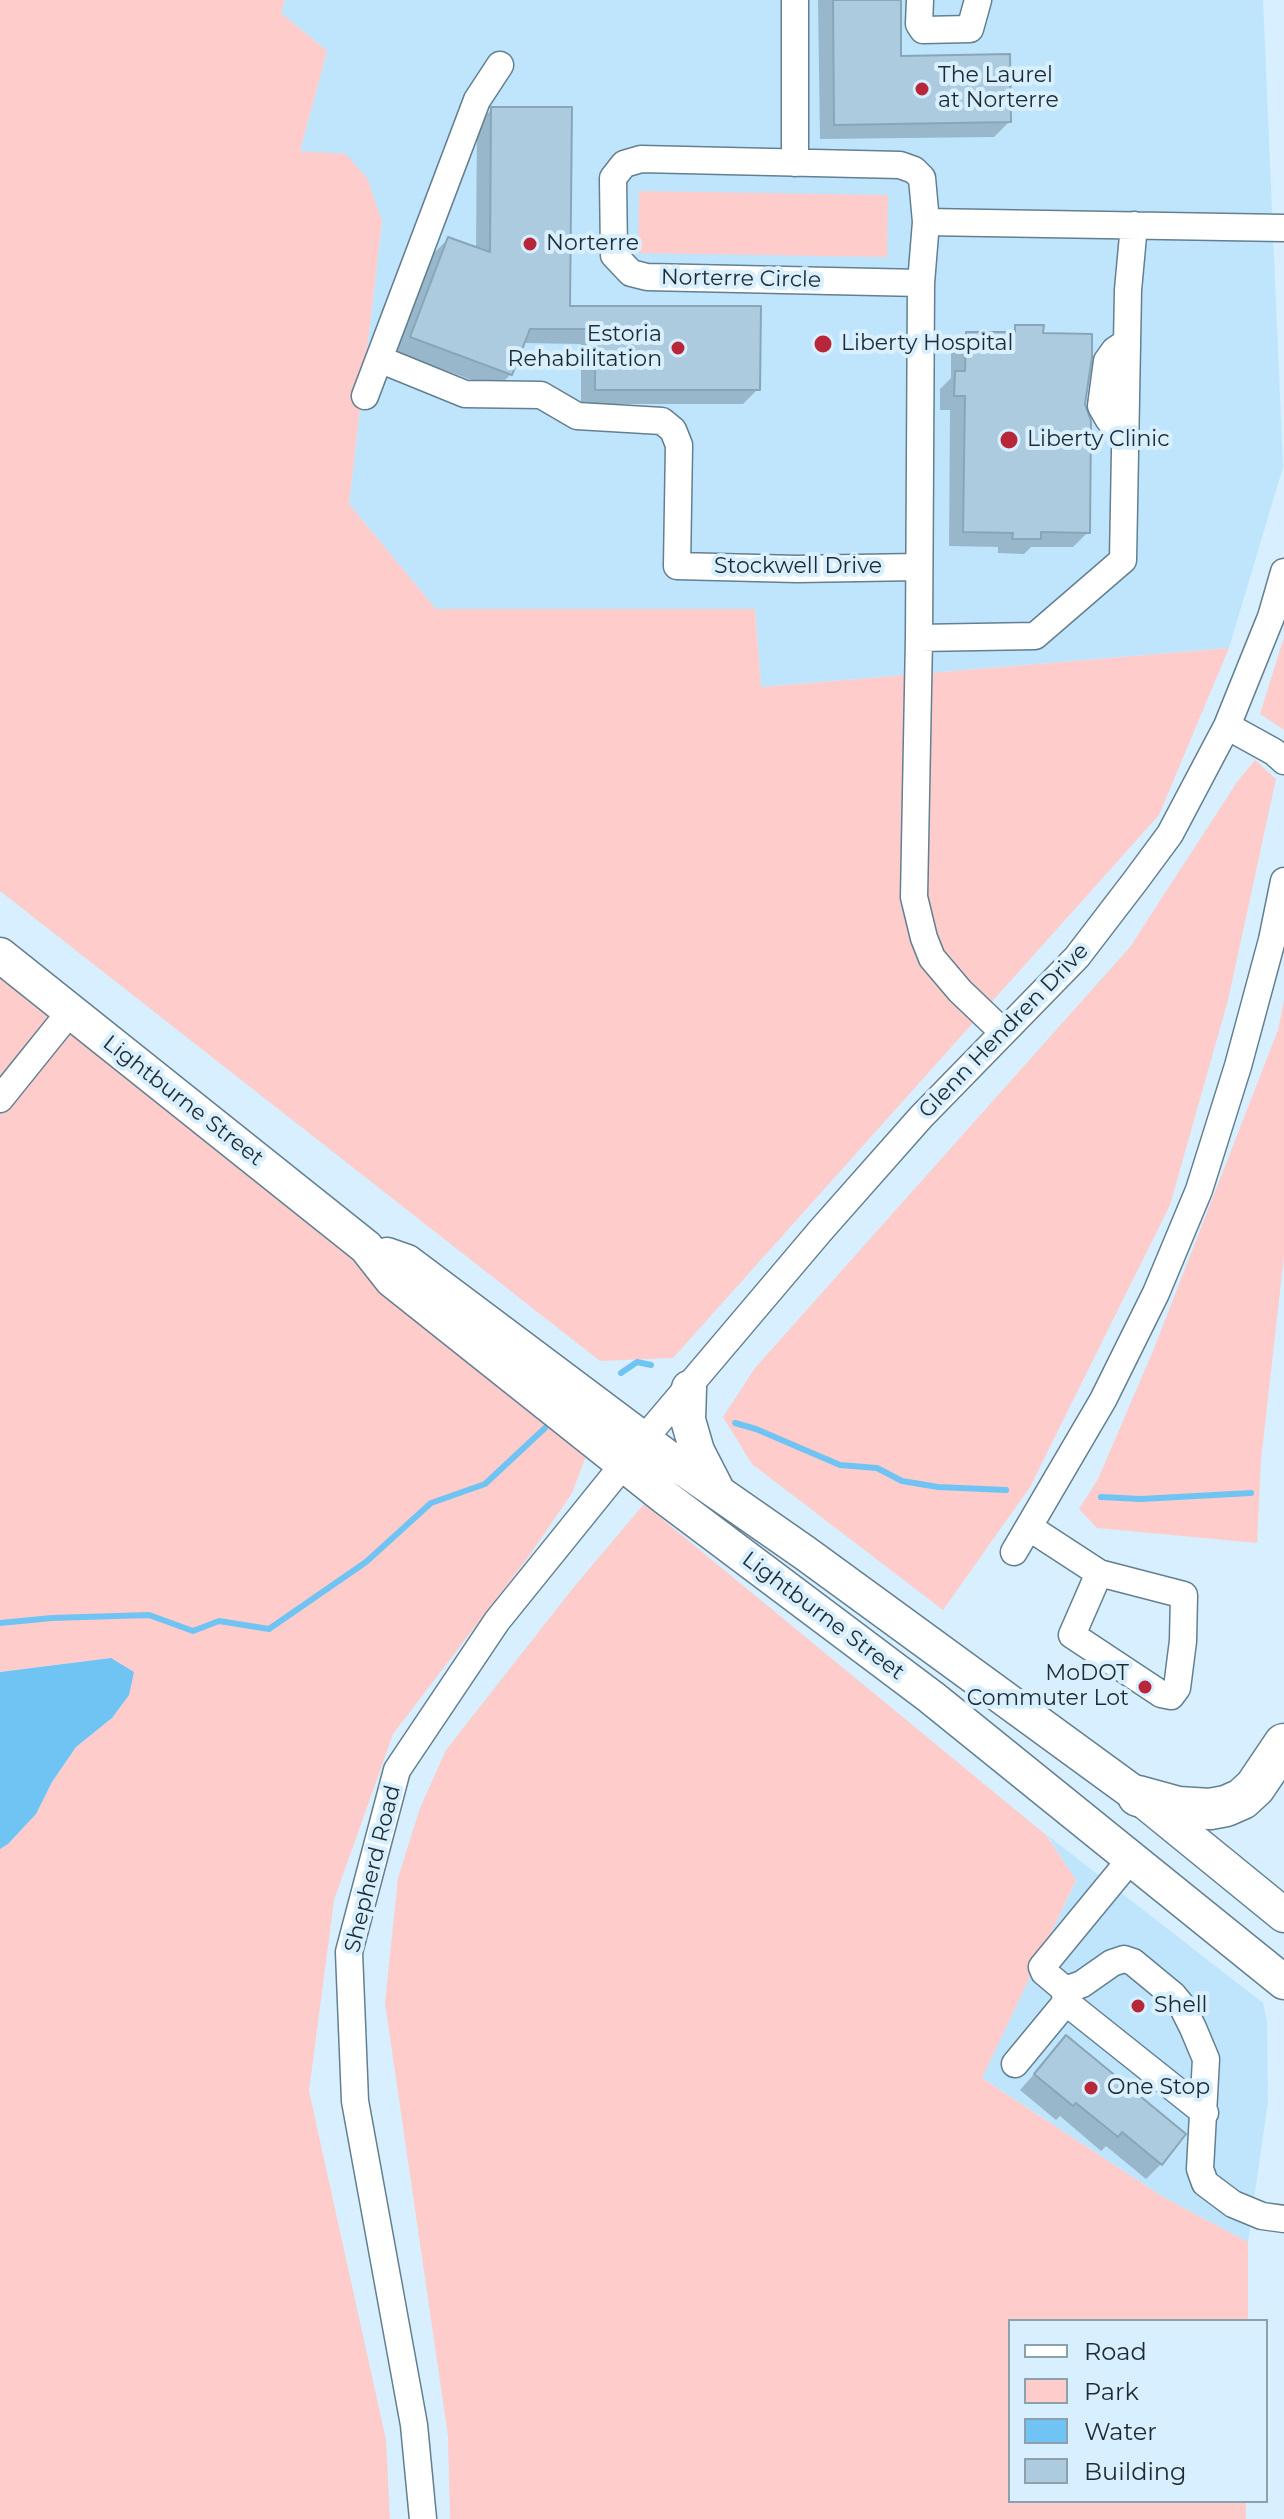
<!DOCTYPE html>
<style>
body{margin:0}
#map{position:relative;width:1284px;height:2519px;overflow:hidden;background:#d7effe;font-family:Montserrat,sans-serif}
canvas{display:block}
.legend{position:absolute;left:1008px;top:2319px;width:260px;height:184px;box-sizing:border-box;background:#d7effe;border:2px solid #8da1ac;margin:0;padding:10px 14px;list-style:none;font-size:24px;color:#1f2b32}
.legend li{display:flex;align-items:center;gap:16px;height:40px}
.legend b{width:40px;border:2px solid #8da1ac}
</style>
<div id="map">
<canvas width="1284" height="2519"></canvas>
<ul class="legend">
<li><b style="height:10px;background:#fff"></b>Road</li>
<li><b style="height:22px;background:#fecdcb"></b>Park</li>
<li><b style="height:22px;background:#70c4f4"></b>Water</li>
<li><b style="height:22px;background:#adcbde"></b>Building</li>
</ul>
</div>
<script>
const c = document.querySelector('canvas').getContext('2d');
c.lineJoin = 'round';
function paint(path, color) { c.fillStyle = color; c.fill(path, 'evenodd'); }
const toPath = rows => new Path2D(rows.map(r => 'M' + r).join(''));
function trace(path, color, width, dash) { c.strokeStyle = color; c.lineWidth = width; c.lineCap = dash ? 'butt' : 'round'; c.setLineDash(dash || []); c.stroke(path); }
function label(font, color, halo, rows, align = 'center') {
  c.font = font + ' Montserrat,sans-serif'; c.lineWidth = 8; c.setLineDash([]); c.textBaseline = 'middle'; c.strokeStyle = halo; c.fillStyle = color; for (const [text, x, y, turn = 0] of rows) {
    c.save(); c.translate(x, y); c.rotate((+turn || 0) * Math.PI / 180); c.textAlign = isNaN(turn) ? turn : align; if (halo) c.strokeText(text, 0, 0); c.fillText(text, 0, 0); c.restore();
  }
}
paint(toPath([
 [285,0,1263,0,1283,467,1229,648,761,687,755,609,436,609,349,504,382,221,300,151,327,51,281,13],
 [1047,1835,1263,2003,1267,2022,1268,2101,1248,2242,1163,2197,981,2077,1076,1881]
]), '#bfe5fd');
paint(toPath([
 [0,0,285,0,281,13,327,51,300,151,346,154,367,178,382,221,349,504,436,609,755,609,761,687,1229,648,1159,815,673,1358,600,1361,0,891],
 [639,191,888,195,887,257,638,253],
 [1284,637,1284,730,1260,714],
 [1255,760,1276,779,1228,1000,1170,1205,1030,1487,943,1610,752,1464,723,1417,755,1368,1130,947,1237,782],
 [0,977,561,1427,586,1456,572,1493,529,1556,393,1734,334,1900,309,2091,386,2440,390,2519,0,2519,0,1849,8,1844,36,1814,52,1782,76,1747,112,1718,111,1658,0,1672],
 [1284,1000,1284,1256,1261,1460,1257,1543,1097,1528,1079,1509,1098,1479,1153,1351,1278,1030],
 [644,1504,1046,1835,1076,1880,982,2078,1163,2197,1248,2242,1248,2321,1010,2321,1010,2501,1246,2501,1246,2519,450,2519,448,2436,385,2003,398,1878,420,1808,446,1750,573,1588]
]), '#fecdcb');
paint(toPath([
 [111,1658,134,1672,129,1695,112,1718,76,1747,52,1782,36,1814,8,1844,0,1849,0,1672]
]), '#70c4f4');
paint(toPath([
 [818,0,899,0,899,58,1009,122,994,137,820,139],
 [492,109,568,308,758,389,743,404,581,404,581,344,522,343,511,374,496,389,396,352,433,254,448,239,476,249,477,124],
 [1016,327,1041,335,1083,404,1088,532,1073,547,1031,547,1024,554,998,553,998,547,949,546,950,410,940,410,940,389,951,378,951,349,966,334,1008,334],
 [1066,2038,1161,2164,1146,2179,1106,2146,1101,2151,1060,2116,1056,2120,1020,2090]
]), '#0003');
trace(toPath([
 [621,1373,637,1362,651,1365],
 [735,1423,756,1429,840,1465,877,1468,902,1481,938,1487,1006,1490],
 [1101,1497,1141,1499,1251,1493],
 [0,1623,52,1618,149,1615,193,1631,219,1621,269,1629,366,1562,431,1503,485,1484,545,1428]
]), '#70c4f4', 6);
const building = toPath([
 [833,0,901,0,901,56,1010,54,1011,122,834,125,833,0],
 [491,107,572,107,570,306,761,306,760,390,595,390,595,329,530,329,512,375,410,337,448,237,490,252,491,107],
 [1015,325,1044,325,1043,333,1092,334,1092,357,1085,404,1091,421,1090,533,1041,532,1041,539,1012,539,1013,533,963,532,965,396,954,396,955,371,965,371,966,332,1015,332,1015,325],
 [1066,2035,1186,2134,1162,2165,1122,2132,1118,2137,1076,2103,1073,2106,1034,2074,1066,2035]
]);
paint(building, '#adcbde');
trace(building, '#89a6b8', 2);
const minor = toPath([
 [920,0,919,24,923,30,970,29,978,0],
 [641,159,900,165,914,170,922,178,926,222,921,283,647,277,631,273,614,255,613,178,624,164,641,159],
 [795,163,795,0],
 [926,222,1284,228],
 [921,283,919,638,914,897,924,938,932,958,960,991,1003,1032],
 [379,359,465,394,541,395,577,416,662,421,673,430,679,445,677,566,797,569,918,567],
 [365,396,477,100,500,65],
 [1125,427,1109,420,1101,406,1107,361,1115,350,1127,342],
 [919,638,1035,636,1123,560,1128,290,1134,225],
 [1227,726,1274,752,1284,761],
 [0,1099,70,1012],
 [1030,1528,1099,1573],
 [1014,1552,1103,1400,1156,1293,1199,1190,1238,1066,1272,940,1284,881],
 [1099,1573,1184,1595,1183,1641,1177,1688,1171,1696,1161,1694,1072,1635,1099,1573],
 [1130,1860,1042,1967,1044,1972,1063,1988,1071,1988,1082,1984,1112,1963,1124,1959,1133,1962,1173,1995,1182,2006,1193,2028,1206,2059,1200,2169,1205,2183,1233,2204,1262,2216,1284,2219],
 [1063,1988,1067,2001,1072,2007,1205,2113],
 [1015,2064,1067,2001],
 [423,2519,414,2425,355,2101,349,1952,397,1770,497,1621,644,1439,821,1230,921,1117,1077,957,1136,880,1170,834,1227,726,1271,617,1284,572]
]);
const major = toPath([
 [0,955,366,1247,392,1280,666,1498,931,1697,1284,1982],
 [387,1255,407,1262,667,1457,805,1553,1138,1796,1284,1915],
 [689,1388,688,1420,697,1451,716,1488]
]);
const highway = toPath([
 [1138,1796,1178,1807,1210,1809,1226,1806,1242,1799,1255,1787,1284,1744]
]);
trace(minor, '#637f90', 29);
trace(major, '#637f90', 37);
trace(highway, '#637f90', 43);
trace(minor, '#fff', 26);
trace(major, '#fff', 34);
trace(highway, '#fff', 40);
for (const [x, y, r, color] of [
 [922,89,8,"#b82739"],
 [530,244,8,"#b82739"],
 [823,344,10,"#b82739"],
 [678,348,8,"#b82739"],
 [1009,440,10,"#b82739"],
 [1145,1687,8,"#b82739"],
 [1138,2006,8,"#b82739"],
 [1091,2088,8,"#b82739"]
]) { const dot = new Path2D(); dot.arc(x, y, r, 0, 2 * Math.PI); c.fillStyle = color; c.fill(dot); trace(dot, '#d7effe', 3); }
label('22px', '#1f2b32', '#d7effe', [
 ["The Laurel",938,76],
 ["at Norterre",938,101],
 ["Norterre",546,244],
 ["Estoria",662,335,"right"],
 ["Rehabilitation",662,360,"right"],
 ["Liberty Hospital",841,344],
 ["Liberty Clinic",1027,440],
 ["MoDOT",1129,1674,"right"],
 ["Commuter Lot",1129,1699,"right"],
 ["Shell",1154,2006],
 ["One Stop",1107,2088]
], 'left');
label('22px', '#1f2b32', '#d7effe', [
 ["Norterre Circle",741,279,1],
 ["Stockwell Drive",798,567],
 ["Glenn Hendren Drive",1004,1031,-46],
 ["Lightburne Street",183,1101,38],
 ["Lightburne Street",823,1616,37],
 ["Shepherd Road",373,1869,-76]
]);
</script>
